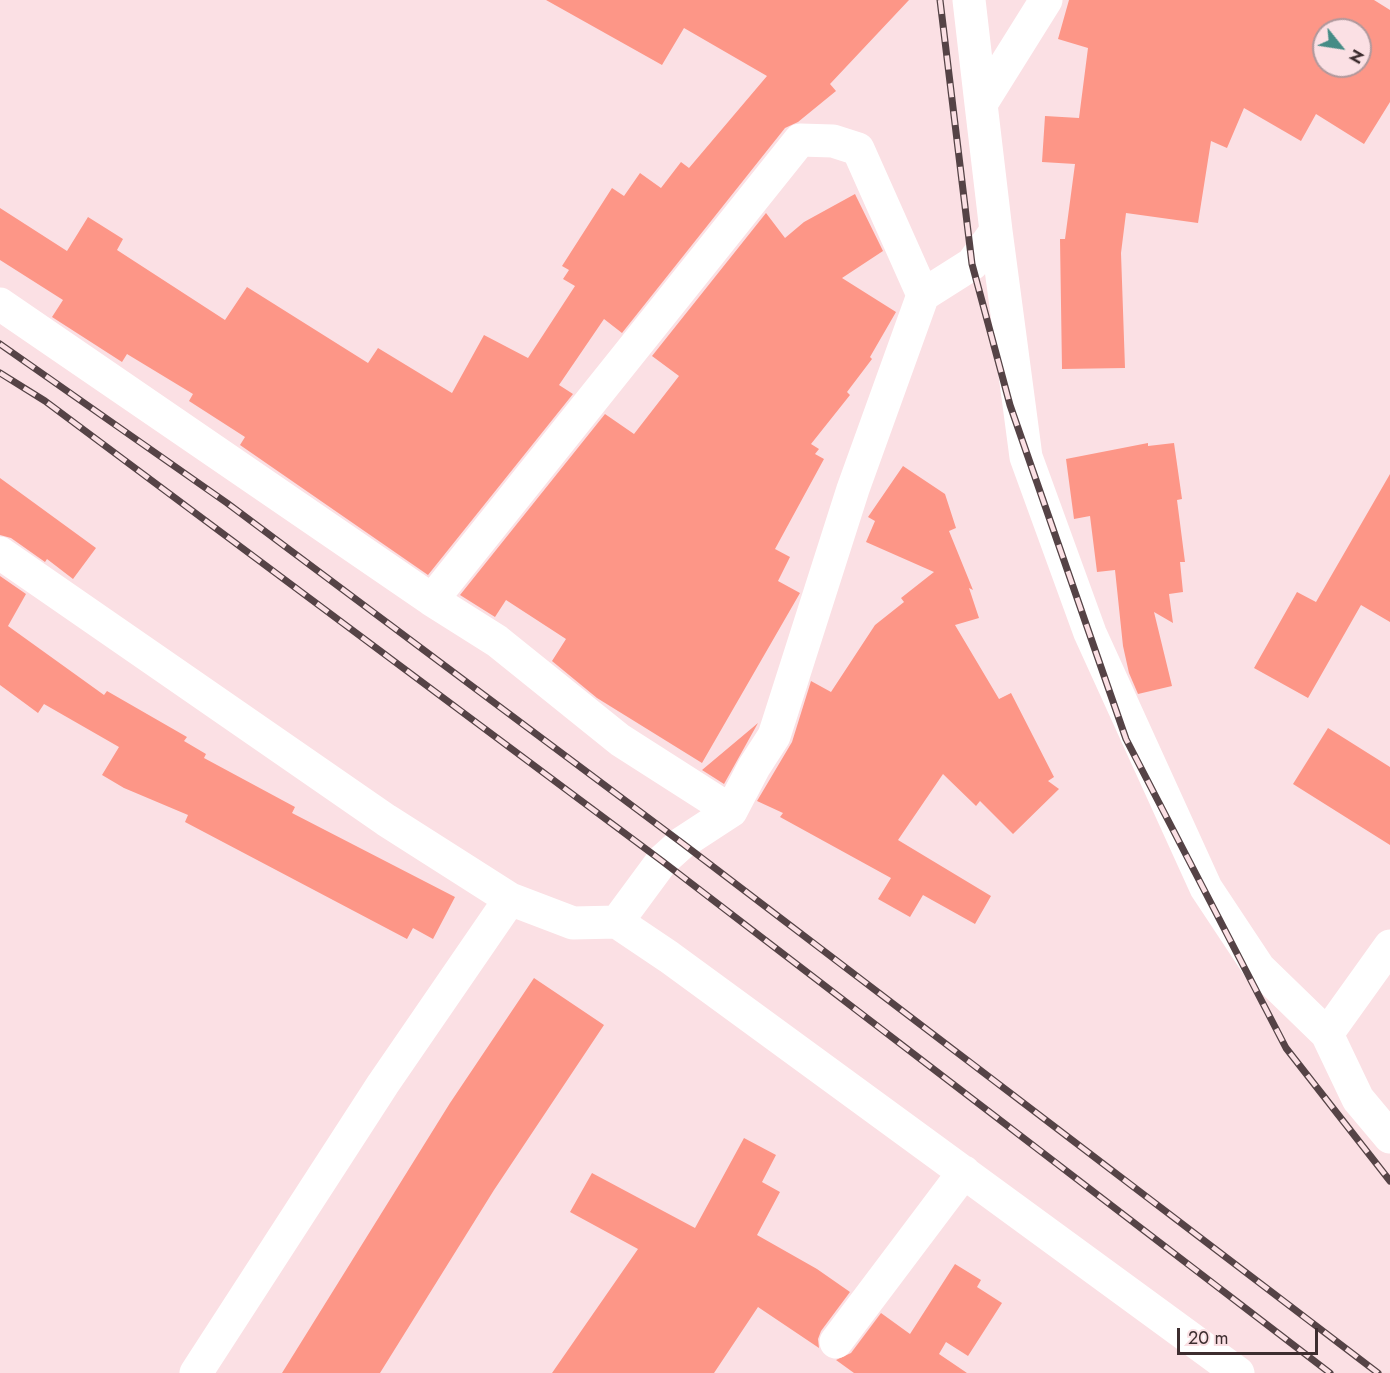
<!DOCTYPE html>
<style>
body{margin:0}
#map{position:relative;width:1390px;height:1373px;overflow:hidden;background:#fbe0e4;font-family:Jost,sans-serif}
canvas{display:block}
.north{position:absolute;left:1312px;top:18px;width:60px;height:60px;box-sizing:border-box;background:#fbe0e4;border:2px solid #af989c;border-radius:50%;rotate:120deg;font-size:16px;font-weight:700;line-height:24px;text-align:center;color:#3d2d2f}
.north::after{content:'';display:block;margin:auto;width:21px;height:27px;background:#458c86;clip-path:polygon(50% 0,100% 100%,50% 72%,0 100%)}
.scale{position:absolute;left:1177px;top:1328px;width:141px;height:27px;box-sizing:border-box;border:3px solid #3d2d2f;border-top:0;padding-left:8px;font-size:18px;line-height:21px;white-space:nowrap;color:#3d2d2f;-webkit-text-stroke:4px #fbe0e4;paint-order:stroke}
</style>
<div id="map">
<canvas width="1390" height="1373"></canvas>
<div class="north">N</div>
<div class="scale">20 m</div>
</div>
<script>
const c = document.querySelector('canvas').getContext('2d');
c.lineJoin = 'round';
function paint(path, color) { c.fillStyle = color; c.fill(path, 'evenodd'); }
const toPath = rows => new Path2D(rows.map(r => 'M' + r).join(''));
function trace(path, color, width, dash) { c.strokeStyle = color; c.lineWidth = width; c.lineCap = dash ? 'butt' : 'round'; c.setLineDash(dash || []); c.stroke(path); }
paint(toPath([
 [546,0,909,0,830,84,836,91,798,122,785,128,622,333,604,319,559,385,573,394,428,575,240,445,245,437,189,401,193,394,127,354,122,362,52,317,63,300,0,260,0,208,67,251,88,217,123,239,117,250,225,320,247,287,368,363,378,348,452,393,484,335,528,358,575,286,563,279,569,270,562,266,612,188,624,196,640,173,661,188,681,162,689,168,767,76,684,28,662,65],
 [1069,0,1374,0,1390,10,1390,102,1364,144,1316,114,1301,141,1244,108,1227,148,1211,141,1198,223,1126,213,1121,253,1125,368,1062,369,1060,239,1065,239,1075,164,1042,162,1045,116,1079,118,1088,48,1058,39],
 [1324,30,1360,30,1360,66,1324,66],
 [855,194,883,251,842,278,896,312,870,357,872,359,847,392,850,395,811,444,819,449,815,454,824,459,775,549,790,557,778,581,800,593,702,763,597,698,552,661,566,639,506,600,495,617,460,595,605,414,634,434,679,376,652,356,766,213,785,238,804,222],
 [1148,443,1148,446,1174,443,1182,499,1177,500,1185,562,1180,562,1183,592,1169,594,1173,623,1154,612,1172,686,1138,694,1129,673,1123,646,1115,570,1097,572,1090,516,1074,519,1066,459],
 [903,466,945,494,956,528,949,531,973,590,969,588,979,618,955,625,999,699,1011,693,1054,777,1048,781,1059,789,1013,834,980,801,976,806,943,774,898,840,991,896,975,924,923,895,910,917,878,899,891,878,780,817,783,813,757,801,792,742,811,681,831,692,875,625,904,602,901,598,934,572,866,542,875,521,868,517],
 [1390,474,1390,622,1361,605,1308,698,1254,668,1297,592,1316,602],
 [0,478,96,548,73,579,47,559,45,562,11,538,0,535],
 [0,576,26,594,8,626,104,695,107,691,187,737,184,741,206,754,204,758,295,807,292,813,455,897,433,939,413,928,407,939,185,822,188,815,124,788,102,775,119,747,44,704,38,713,0,685],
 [758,723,724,784,702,770],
 [1328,728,1390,767,1390,845,1293,784],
 [534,978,604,1025,494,1190,380,1373,282,1373,450,1103],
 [744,1138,776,1155,762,1182,780,1192,757,1235,817,1269,850,1292,821,1331,818,1339,819,1348,758,1307,714,1373,552,1373,638,1249,570,1212,592,1173,695,1228],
 [955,1264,981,1280,977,1287,1002,1303,968,1356,946,1342,939,1354,967,1373,854,1373,836,1360,851,1353,881,1313,910,1334]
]), '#fd9687');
trace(toPath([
 [969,0,981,104],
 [996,231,1026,457,1090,633,1206,888,1259,968,1327,1034,1358,1099,1390,1137],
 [0,304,432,600,497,641,620,740,731,811],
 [0,553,386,820,510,899],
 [432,600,800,140,833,141,858,149,923,295],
 [617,922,662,861,682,843,731,811,754,767,774,736,853,489,923,295,972,264,996,231,981,104,1046,0],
 [1327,1034,1390,946],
 [836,1342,964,1172],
 [196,1373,383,1084,510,899,573,923,617,922,669,957,1238,1373]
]), '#fff', 33);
const rail = toPath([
 [940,0,972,264,1010,405,1126,739,1286,1048,1390,1181],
 [0,344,227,503,682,843,1378,1373],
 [0,373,45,401,662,861,1330,1373]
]);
trace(rail, '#554346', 7);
trace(rail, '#fbe0e4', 4.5, [14]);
</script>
